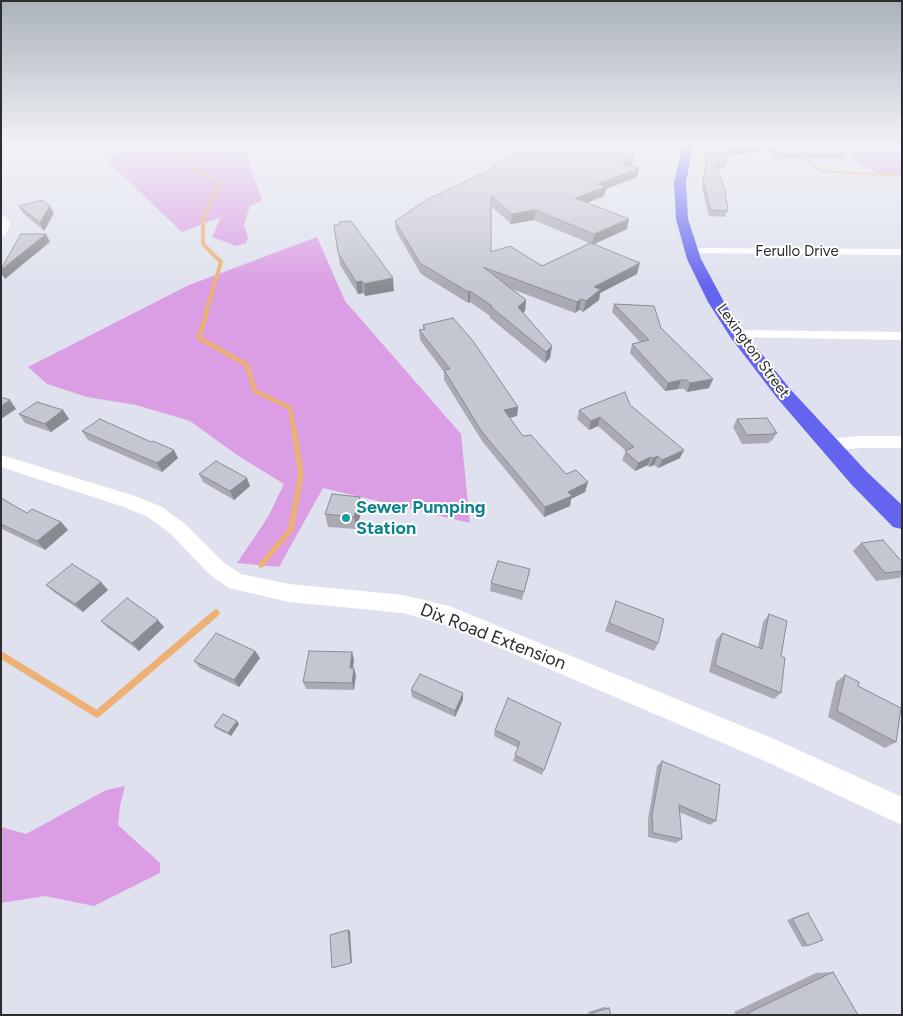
<!DOCTYPE html>
<style>
body{margin:0}
#map{position:relative;width:903px;height:1016px;overflow:hidden;background:#dfe2ee;font-family:Figtree,sans-serif}
canvas{display:block}
.frame{position:absolute;inset:0;border:2px solid #2d2d2d;pointer-events:none}
</style>
<div id="map">
<canvas width="903" height="1016"></canvas>
<div class="frame"></div>
</div>
<script>
const c = document.querySelector('canvas').getContext('2d');
c.lineJoin = 'round';
function paint(path, color) { c.fillStyle = color; c.fill(path, 'evenodd'); }
const toPath = rows => new Path2D(rows.map(r => 'M' + r).join(''));
function trace(path, color, width, dash) { c.strokeStyle = color; c.lineWidth = width; c.lineCap = dash ? 'butt' : 'round'; c.setLineDash(dash || []); c.stroke(path); }
function label(font, color, halo, rows, align = 'center') {
  c.font = font + ' Figtree,sans-serif'; c.lineWidth = 4; c.setLineDash([]); c.textBaseline = 'middle'; c.strokeStyle = halo; c.fillStyle = color; for (const [text, x, y, turn = 0] of rows) {
    c.save(); c.translate(x, y); c.rotate((+turn || 0) * Math.PI / 180); c.textAlign = isNaN(turn) ? turn : align; if (halo) c.strokeText(text, 0, 0); c.fillText(text, 0, 0); c.restore();
  }
}
paint(toPath([
 [117,145,226,145,230,152,246,151,262,201,250,206,244,224,248,238,246,243,236,246,212,237,221,217,182,232,105,159,114,158],
 [863,151,902,152,902,175,880,175,857,162,852,154],
 [317,237,345,301,461,434,470,523,323,488,279,567,237,563,268,517,284,484,237,455,190,421,136,405,87,397,47,384,28,367,189,285],
 [125,786,120,806,118,825,160,863,160,873,94,906,45,896,1,903,1,827,26,834,106,790]
]), '#db9de3');
trace(toPath([
 [177,145,201,173,220,182,203,219],
 [801,156,822,171,902,176]
]), '#edb075', 2.5);
trace(toPath([
 [203,218,203,244,221,262,206,312]
]), '#edb075', 4);
trace(toPath([
 [207,311,199,338,247,365,255,391,290,408,294,431]
]), '#edb075', 4.5);
trace(toPath([
 [261,565,291,529,301,474,294,429]
]), '#edb075', 5.5);
trace(toPath([
 [1,655,97,714,216,613]
]), '#edb075', 7);
paint(toPath([
 [729,145,768,146,797,145,768,150,733,147,729,145],
 [1,215,5,216,11,224,5,235,1,236,1,215],
 [692,248,902,249,902,255,688,253,686,251,692,248],
 [737,330,902,332,902,340,732,337,730,334,732,331,737,330],
 [860,436,902,436,902,448,860,448,829,451,823,449,821,445,823,441,829,439,860,436],
 [1,455,138,497,162,507,185,524,223,562,241,574,289,584,403,595,449,606,774,739,902,797,902,825,765,761,446,625,403,613,289,602,229,588,209,574,171,534,148,517,124,507,1,467,1,455]
]), '#fff');
paint(toPath([
 [683,145,693,145,686,182,688,219,701,259,724,302,743,331,791,390,867,472,902,505,902,529,893,527,851,484,777,398,731,338,708,302,687,259,676,219,674,182,683,145]
]), '#6364ef');
paint(toPath([
 [705,145,762,146,760,151,726,156,727,163,725,168,717,168,726,192,725,195,728,209,725,217,710,216,708,214,702,186,705,166],
 [770,147,847,154,844,159,776,159,768,152],
 [632,165,630,167,639,168,637,177,606,189,604,196,587,203,627,229,594,244,637,274,600,293,599,300,583,312,579,310,575,313,512,289,526,300,525,311,523,313,552,346,550,358,545,363,490,318,490,316,470,302,468,303,421,274,396,231,395,221,491,169,491,167],
 [491,206,511,224,534,220,589,243,542,266,491,252],
 [19,206,54,213,44,231,23,213],
 [334,225,394,291,365,296,363,293,358,294,340,265],
 [614,304,661,328,713,379,709,388,687,392,684,389,678,389,665,391,630,353,632,344,640,342,612,312],
 [423,325,518,407,517,416,510,418,523,436,566,474,588,482,585,492,571,499,570,506,544,517,482,441,444,380,444,372,420,340,419,330,423,330],
 [630,405,680,458,658,468,654,465,649,467,648,465,635,471,622,460,626,451,598,426,589,430,577,419,579,410],
 [63,410,69,419,51,432,25,423,19,414],
 [737,419,777,433,772,441,770,441,769,443,742,444,733,427],
 [82,431,178,458,162,472,88,440],
 [199,474,250,486,234,500,203,482],
 [1,498,27,513,61,522,68,530,45,550,2,529,1,530],
 [362,510,356,529,328,527,325,514],
 [861,543,902,562,902,576,899,578,876,581,853,551],
 [530,569,522,600,490,591,491,583],
 [101,582,108,590,83,612,55,593,46,585],
 [616,601,658,643,654,651,605,631],
 [769,614,781,656,781,693,774,699,709,672,716,640,722,633,758,647,763,622],
 [101,621,164,627,139,651,108,628],
 [255,651,260,658,239,687,200,668,194,661],
 [352,652,354,660,353,668,356,675,354,690,306,689,303,682],
 [845,675,896,742,885,748,828,717,836,682],
 [411,690,463,693,463,700,455,717,412,697],
 [508,698,544,770,542,775,513,761,518,748,494,736,495,730],
 [239,724,231,736,217,729,214,726],
 [662,761,716,821,710,825,679,812,682,839,676,843,648,837,648,819,657,766],
 [808,913,807,946,802,947,787,920,803,914],
 [833,972,858,1015,736,1015,734,1012,816,973],
 [604,1007,609,1008,611,1015,589,1015,588,1012]
]), '#a9aab4');
paint(toPath([
 [762,146,760,151,724,156,726,151],
 [634,156,632,165,620,174,622,165],
 [639,168,637,177,606,189,604,196,574,208,575,198,598,184],
 [50,206,54,213,44,231,40,223],
 [535,210,534,220,511,224,512,214],
 [629,219,627,229,592,245,594,234],
 [46,234,50,242,5,279,1,273,1,270],
 [640,263,637,274,600,293,599,300,583,312,586,301,594,287],
 [393,278,394,291,365,296,364,284],
 [362,281,363,293,358,294,356,282],
 [470,291,470,302,468,303,468,292],
 [581,299,579,310,575,313,577,302],
 [526,300,525,311,517,318,518,307],
 [552,346,550,358,545,363,546,352],
 [713,379,709,388,687,392,690,383],
 [681,380,678,389,665,391,668,383],
 [10,400,16,409,1,419,1,406],
 [518,407,517,416,504,419,504,410],
 [63,410,69,419,51,432,45,424],
 [600,417,598,426,589,430,591,421],
 [174,450,178,458,162,472,157,463],
 [684,450,680,458,658,468,662,460],
 [658,456,654,465,649,467,653,458],
 [651,457,648,465,635,471,638,463],
 [247,478,250,486,234,500,230,491],
 [588,482,585,492,571,499,570,506,544,517,545,507,568,492],
 [360,497,362,510,356,529,354,517],
 [61,522,68,530,45,550,37,541],
 [101,582,108,590,83,612,75,604],
 [158,620,164,627,139,651,132,643],
 [255,651,260,658,239,687,234,680],
 [352,652,354,660,352,675,350,668],
 [354,668,356,675,354,690,352,683],
 [463,693,463,700,455,717,455,711],
 [237,721,239,724,231,736,228,733],
 [348,930,350,931,352,963,351,963]
]), '#898b92');
const building = toPath([
 [534,145,633,145,634,156,622,165,639,168,598,184,606,187,575,198,629,219,594,234,535,210,512,214,491,196,491,252,510,246,542,266,591,243,640,263,594,287,601,289,586,301,581,299,577,302,483,267,526,300,518,307,552,346,546,352,491,307,492,306,470,291,468,292,420,263,395,221,428,199,494,168,491,167,534,145],
 [707,145,762,146,726,151,727,163,715,162,726,192,725,192,728,209,727,211,712,210,710,208,703,181,707,161,707,145],
 [778,145,830,145,847,151,847,154,778,154,770,147,778,145],
 [42,200,50,206,40,223,19,206,42,200],
 [351,221,393,278,364,284,362,281,356,282,338,253,334,225,339,225,339,222,351,221],
 [21,234,46,234,1,270,1,269,21,234],
 [614,304,654,306,661,328,713,379,690,383,687,380,681,380,668,383,632,344,649,340,614,304],
 [453,318,473,341,518,407,504,410,523,436,531,435,566,474,576,470,588,482,568,492,572,496,545,507,482,432,444,370,450,369,419,330,425,329,423,325,453,318],
 [625,392,630,405,684,450,662,460,658,456,653,458,651,457,638,463,625,451,634,447,600,417,591,421,579,410,625,392],
 [1,397,10,400,1,406,1,397],
 [37,402,63,410,45,424,19,414,37,402],
 [767,418,777,433,773,433,774,434,747,435,737,419,767,418],
 [100,419,151,442,153,441,174,450,157,463,82,431,100,419],
 [216,461,247,478,230,491,199,474,216,461],
 [332,494,360,497,354,517,325,514,332,494],
 [1,498,27,513,32,509,61,522,37,541,1,524,1,498],
 [883,540,902,562,902,571,885,573,861,543,883,540],
 [498,561,530,569,524,592,491,583,498,561],
 [72,564,101,582,75,604,46,585,72,564],
 [127,598,158,620,132,643,101,621,127,598],
 [616,601,664,619,658,643,609,623,616,601],
 [769,614,787,621,781,656,785,658,781,693,715,665,722,633,762,649,769,614],
 [216,633,255,651,234,680,194,661,216,633],
 [309,651,352,652,350,668,354,668,352,683,303,682,309,651],
 [420,674,463,693,455,711,411,690,420,674],
 [845,675,859,682,858,686,901,708,896,742,837,711,845,675],
 [508,698,561,723,544,770,515,755,520,742,495,730,508,698],
 [223,714,237,721,228,733,214,726,223,714],
 [662,761,720,785,716,821,679,805,682,839,653,833,652,815,662,761],
 [808,913,823,940,807,946,792,919,808,913],
 [348,930,351,963,332,968,330,935,348,930],
 [833,972,858,1015,749,1015,748,1013,833,972],
 [609,1008,611,1015,593,1015,592,1013,609,1008]
]);
paint(building, '#c4c6d1');
trace(building, '#898b92', 1);
const sky = c.createLinearGradient(0, 0, 0, 288);
sky.addColorStop(0, '#aab2ba');
sky.addColorStop(0.5, '#f1f2f7');
sky.addColorStop(1, '#f1f2f700');
c.fillStyle = sky;
c.fillRect(0, 0, 903, 288);
for (const [x, y, r, color] of [
 [346,518,5,"#0f9aa8"]
]) { const dot = new Path2D(); dot.arc(x, y, r, 0, 2 * Math.PI); c.fillStyle = color; c.fill(dot); trace(dot, '#fff', 2); }
label('15px', '#2d2d2d', '#fff', [
 ["Ferullo Drive",797,252],
 ["Lexington Street",753,351,54]
]);
label('bold 18px', '#0d838f', '#fff', [
 ["Sewer Pumping",356,508],
 ["Station",356,529]
], 'left');
label('18px', '#2d2d2d', '#fff', [
 ["Dix Road Extension",493,637,21]
]);
</script>
